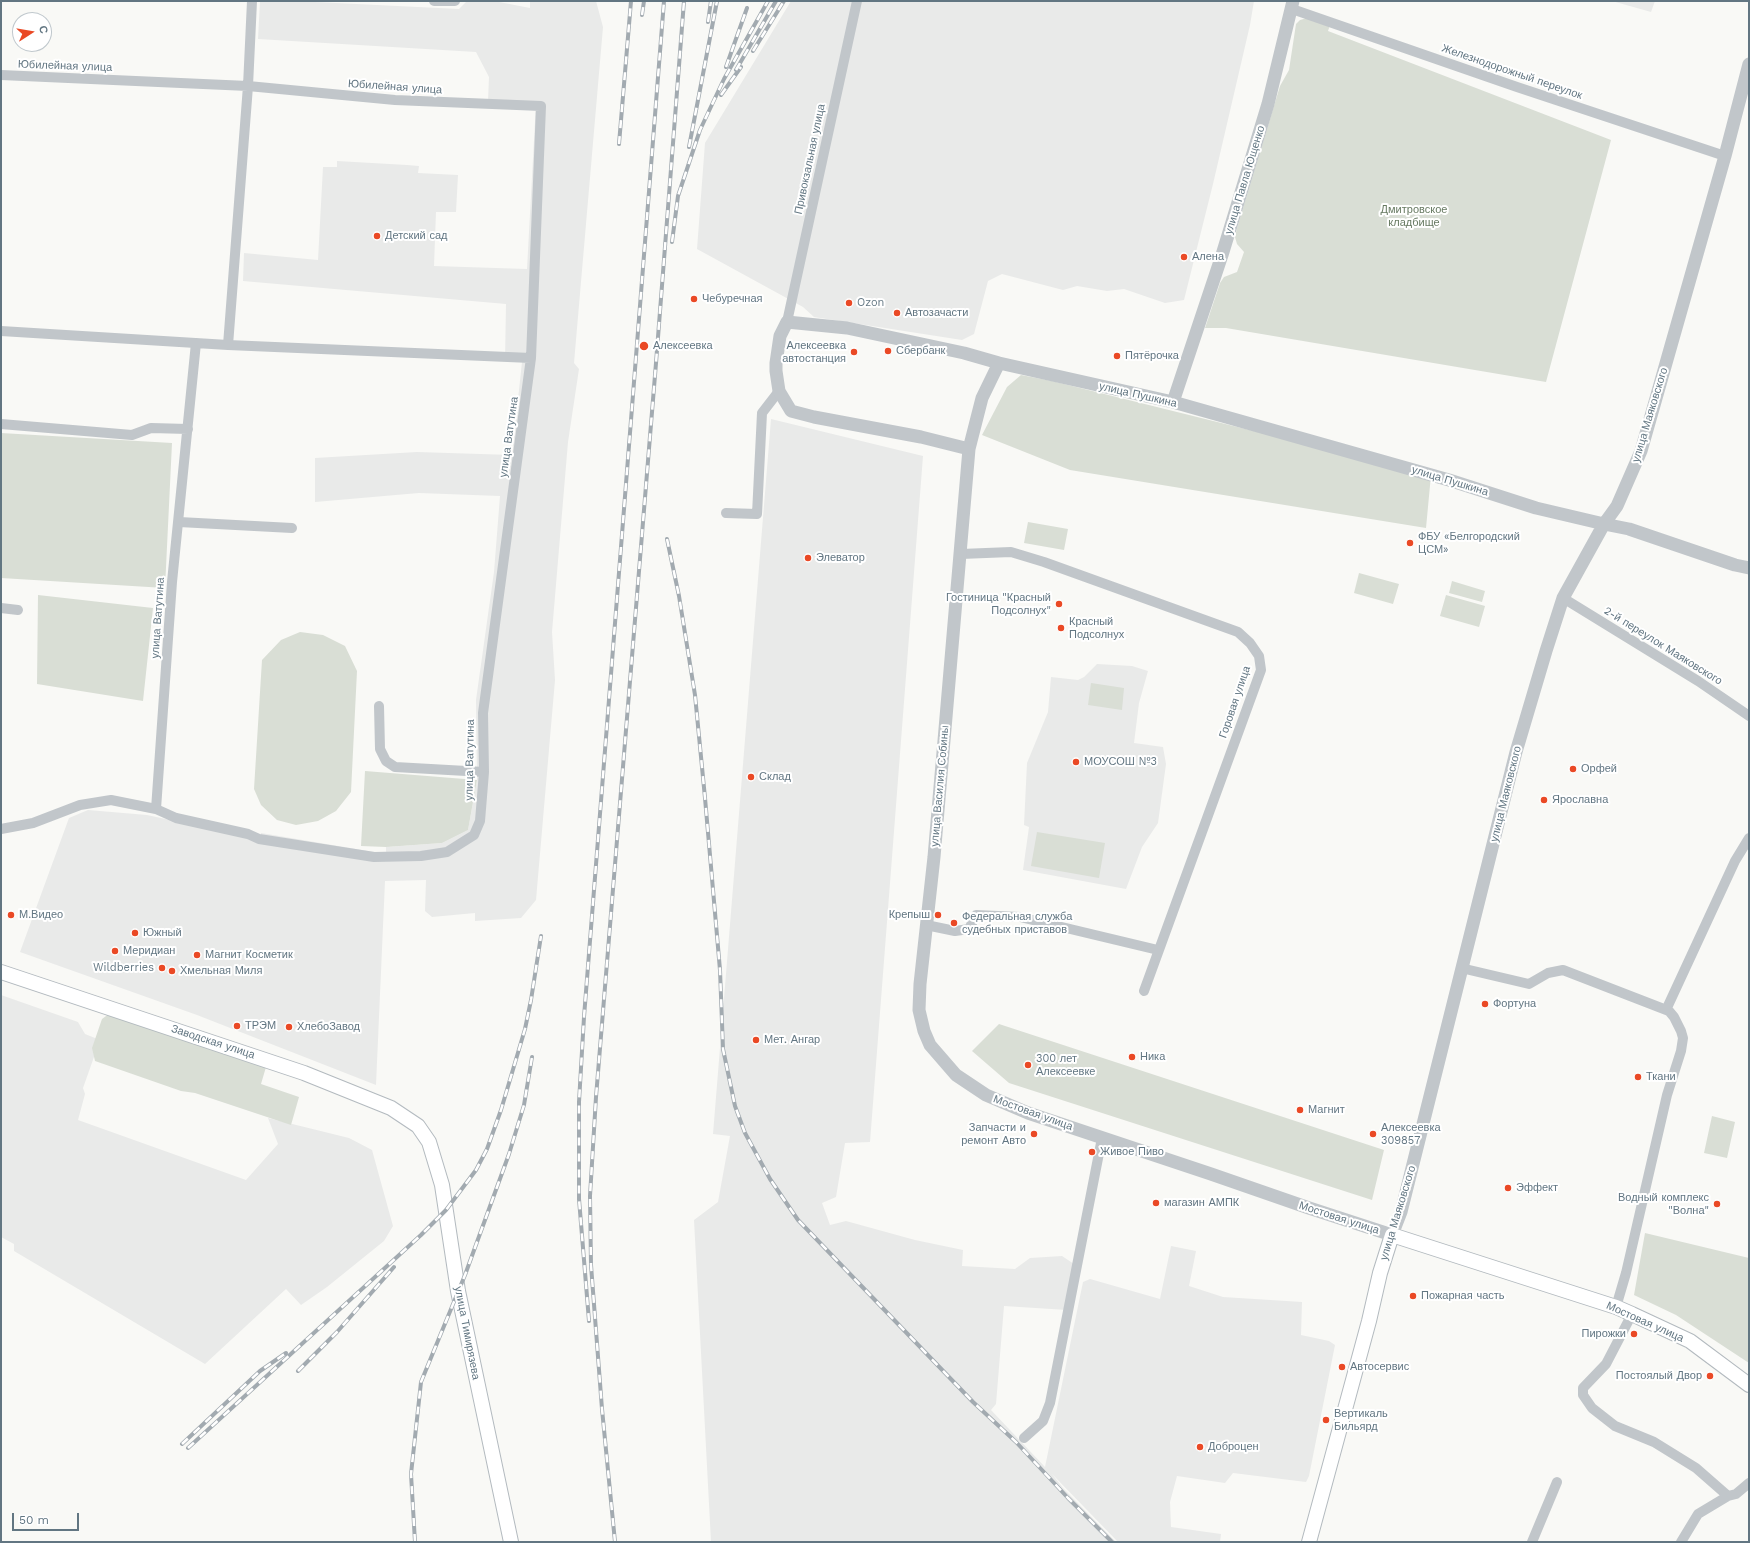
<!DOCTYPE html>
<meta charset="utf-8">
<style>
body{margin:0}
#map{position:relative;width:1750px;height:1543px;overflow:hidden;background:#f9f9f6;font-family:"Work Sans",sans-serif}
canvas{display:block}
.frame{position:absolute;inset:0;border:2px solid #627682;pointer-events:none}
.north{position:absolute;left:12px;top:12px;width:40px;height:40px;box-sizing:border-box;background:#fff;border:1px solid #c0c8cd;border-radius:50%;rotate:78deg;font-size:11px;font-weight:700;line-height:16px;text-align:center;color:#627682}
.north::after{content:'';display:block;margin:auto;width:14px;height:18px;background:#ea4925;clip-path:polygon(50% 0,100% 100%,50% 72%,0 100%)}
.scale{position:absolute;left:12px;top:1513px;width:67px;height:18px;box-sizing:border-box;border:2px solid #627682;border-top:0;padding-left:5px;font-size:12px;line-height:14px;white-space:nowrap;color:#627682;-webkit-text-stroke:3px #fff;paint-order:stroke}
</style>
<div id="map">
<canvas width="1750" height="1543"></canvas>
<div class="frame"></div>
<div class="north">С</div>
<div class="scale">50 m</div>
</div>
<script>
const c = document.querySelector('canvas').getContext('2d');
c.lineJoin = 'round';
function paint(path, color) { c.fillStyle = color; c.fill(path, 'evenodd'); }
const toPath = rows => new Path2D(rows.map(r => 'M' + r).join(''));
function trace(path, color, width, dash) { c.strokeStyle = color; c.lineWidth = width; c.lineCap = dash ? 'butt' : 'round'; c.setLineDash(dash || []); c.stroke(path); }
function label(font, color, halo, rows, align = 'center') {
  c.font = font + ' "Work Sans",sans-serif'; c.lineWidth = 4; c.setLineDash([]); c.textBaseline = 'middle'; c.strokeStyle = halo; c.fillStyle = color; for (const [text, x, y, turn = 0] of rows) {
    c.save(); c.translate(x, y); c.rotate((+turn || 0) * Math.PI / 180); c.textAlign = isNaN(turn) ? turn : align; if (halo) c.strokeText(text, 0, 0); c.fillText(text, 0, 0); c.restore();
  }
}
paint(toPath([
 [260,1,295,1,459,9,467,1,494,1,530,8,530,1,596,1,603,27,574,363,579,369,568,442,552,632,555,680,536,900,521,918,475,921,475,913,432,917,425,911,426,880,385,881,376,1085,197,1015,20,952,69,818,88,810,147,815,259,839,261,833,386,854,386,847,442,843,468,830,477,780,476,700,494,572,500,496,419,493,315,502,315,458,417,452,512,455,522,362,505,361,506,304,243,281,244,253,318,260,323,167,337,167,337,161,407,165,419,166,418,173,458,175,456,212,436,212,434,266,527,269,536,103,488,101,489,77,476,52,258,39],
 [791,1,1254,1,1250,25,1213,184,1184,300,1165,303,1124,289,1107,291,1077,286,1063,290,1002,274,988,281,974,334,962,340,814,317,803,307,697,249,705,143],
 [1612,1,1655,1,1651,12],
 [771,419,923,456,870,1142,845,1143,836,1197,822,1203,830,1225,846,1221,915,1240,963,1250,962,1266,1015,1269,1030,1258,1062,1256,1074,1264,1067,1310,1004,1306,996,1404,991,1410,1045,1467,1083,1282,1090,1279,1160,1299,1171,1246,1196,1251,1189,1286,1223,1297,1302,1302,1301,1335,1329,1341,1335,1345,1309,1476,1306,1482,1233,1473,1225,1483,1177,1476,1170,1502,1171,1527,1221,1534,1220,1542,1118,1542,1052,1474,1063,1488,1116,1542,711,1542,694,1220,718,1202,730,1136,713,1134],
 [1097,664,1132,666,1148,671,1139,703,1134,743,1163,747,1166,764,1158,823,1142,847,1126,889,1023,870,1029,827,1024,825,1027,763,1048,712,1051,677,1078,680,1084,677],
 [1,995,78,1022,85,1034,100,1040,83,1088,85,1094,78,1120,246,1180,278,1144,268,1118,349,1138,372,1150,393,1226,384,1241,327,1287,301,1305,286,1289,205,1364,14,1251,14,1244,1,1237]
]), '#e9eae9');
paint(toPath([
 [1307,18,1330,25,1328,31,1611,140,1546,382,1226,328,1205,328,1220,283,1224,277,1237,272,1244,252,1237,244,1235,237,1237,228,1280,86,1289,70,1296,24,1300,20],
 [1021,375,1052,381,1431,475,1426,528,1070,470,982,435,1007,387],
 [1,433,172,443,165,588,1,578],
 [1028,522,1068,529,1064,550,1024,543],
 [1359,573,1399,584,1393,604,1354,593],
 [1452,581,1485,591,1482,602,1449,593],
 [38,595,153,608,143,701,37,684],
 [1446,595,1485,606,1479,627,1440,616],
 [300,632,323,635,345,646,357,671,351,792,336,811,318,821,296,825,277,820,261,805,254,789,262,660,281,640],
 [1091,683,1124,688,1122,710,1088,705],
 [365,771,477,780,468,830,442,843,386,847,361,846],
 [1037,832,1105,843,1099,878,1031,866],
 [110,1013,266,1067,261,1084,299,1097,291,1125,195,1093,181,1091,95,1061,92,1048,102,1019],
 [999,1024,1384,1150,1372,1200,1009,1083,972,1051],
 [1712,1116,1735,1122,1727,1158,1704,1153],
 [1645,1233,1749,1258,1749,1363,1676,1315,1634,1295]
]), '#d9ded5');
const secondary = toPath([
 [1,972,304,1073,391,1108,418,1126,429,1142,442,1185,458,1291,511,1542],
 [1309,1542,1369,1321,1380,1273,1392,1235,1616,1307,1632,1314,1690,1341,1749,1385]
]);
trace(secondary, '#b3babf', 16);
trace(toPath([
 [434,1,455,1],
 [1292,9,1517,87,1725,156],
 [1,75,248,86,395,100,541,106,531,358,483,713,484,772,480,821,474,835,447,852,421,856,374,857,259,839,248,834,176,818,156,809,111,800,80,805,33,823,1,829],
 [787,322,857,1],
 [1,331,228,345,531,358],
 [228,345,248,86,252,1],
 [1,424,132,435,151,428,188,429],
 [726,513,757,514,762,413,779,391],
 [179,522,292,528],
 [961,554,1011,552,1044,562,1238,632,1250,643,1259,656,1261,670,1144,991],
 [1563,598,1698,681,1749,716],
 [1,608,18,610],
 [379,706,380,749,386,761,395,767,484,772],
 [156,809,172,582,196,343],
 [926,925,955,931,969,929,976,915,1020,917,1158,950],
 [1461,968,1529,984,1548,973,1563,970,1669,1011,1674,1017,1681,1031,1683,1038,1681,1051,1667,1095,1626,1273,1616,1307],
 [1666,1010,1735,861,1749,838],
 [1632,1314,1606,1364,1583,1388,1583,1395,1592,1408,1615,1426,1654,1442,1696,1468,1728,1496],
 [1024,1438,1043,1421,1050,1403,1102,1138],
 [1532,1542,1557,1482],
 [1681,1542,1698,1514,1728,1496,1736,1494,1749,1483]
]), '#c1c6ca', 10);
trace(toPath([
 [999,363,982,398,969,449,934,857,920,984,919,1010,924,1031,930,1045,956,1075,986,1095,1028,1113,1211,1174,1309,1208,1392,1235,1401,1212,1516,752,1546,651,1563,598,1604,524,1617,506,1641,451,1725,156,1749,64],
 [1173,402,1222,255,1268,104,1293,1],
 [969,449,921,437,814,417,791,411,779,391,776,371,776,363,780,336,787,322,847,328,964,353,999,363,1173,402,1449,480,1536,508,1604,524,1629,529,1735,565,1749,568]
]), '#c1c6ca', 13);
trace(secondary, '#fff', 14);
const rail = toPath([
 [642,15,644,1],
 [708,22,711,1],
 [753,51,784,1],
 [726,67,747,8],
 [736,70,776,1],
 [721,95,741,67],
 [619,144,631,1],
 [689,147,717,1],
 [672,242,678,196,700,130,724,79,768,1],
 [667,539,679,596,695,695,705,798,720,970,723,1049,735,1106,745,1133,770,1179,798,1220,973,1402,1016,1442,1068,1498,1112,1542],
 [589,1321,579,1199,579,1102,584,1017,664,1],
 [298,1371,337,1332,394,1267],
 [182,1444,260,1371,286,1353],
 [188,1448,421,1235,446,1210,476,1170,487,1149,501,1110,525,1029,531,1000,541,936],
 [415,1542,411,1474,421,1382,465,1275,509,1154,524,1105,532,1057],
 [615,1542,602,1409,591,1265,590,1196,596,1097,656,363,684,1]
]);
trace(rail, '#a2aab0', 4);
trace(rail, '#fff', 2.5, [8]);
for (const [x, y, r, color] of [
 [377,236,4,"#ea4925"],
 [1184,257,4,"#ea4925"],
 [694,299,4,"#ea4925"],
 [849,303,4,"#ea4925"],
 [897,313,4,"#ea4925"],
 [644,346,5,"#ea4925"],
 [888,351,4,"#ea4925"],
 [854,352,4,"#ea4925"],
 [1117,356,4,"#ea4925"],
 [1410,543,4,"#ea4925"],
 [808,558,4,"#ea4925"],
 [1059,604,4,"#ea4925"],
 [1061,628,4,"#ea4925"],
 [1076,762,4,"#ea4925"],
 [1573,769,4,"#ea4925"],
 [751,777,4,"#ea4925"],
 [1544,800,4,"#ea4925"],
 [11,915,4,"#ea4925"],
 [938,915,4,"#ea4925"],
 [954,923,4,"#ea4925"],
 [135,933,4,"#ea4925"],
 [115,951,4,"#ea4925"],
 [197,955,4,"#ea4925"],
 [162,968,4,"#ea4925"],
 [172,971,4,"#ea4925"],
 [1485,1004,4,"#ea4925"],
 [237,1026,4,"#ea4925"],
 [289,1027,4,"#ea4925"],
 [756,1040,4,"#ea4925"],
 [1132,1057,4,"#ea4925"],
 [1028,1065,4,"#ea4925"],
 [1638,1077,4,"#ea4925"],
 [1300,1110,4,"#ea4925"],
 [1034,1134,4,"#ea4925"],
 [1373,1134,4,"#ea4925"],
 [1092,1152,4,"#ea4925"],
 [1508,1188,4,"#ea4925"],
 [1156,1203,4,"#ea4925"],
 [1717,1204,4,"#ea4925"],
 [1413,1296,4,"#ea4925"],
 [1634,1334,4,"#ea4925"],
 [1342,1367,4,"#ea4925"],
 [1710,1376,4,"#ea4925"],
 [1326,1420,4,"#ea4925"],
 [1200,1447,4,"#ea4925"]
]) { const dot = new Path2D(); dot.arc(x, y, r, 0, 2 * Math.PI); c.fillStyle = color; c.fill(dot); trace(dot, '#fff', 1.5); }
label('11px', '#627682', '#fff', [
 ["Юбилейная улица",65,66,2],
 ["Железнодорожный переулок",1512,72,19],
 ["Юбилейная улица",395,87,4],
 ["Привокзальная улица",810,159,-78],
 ["улица Павла Ющенко",1245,180,-73],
 ["улица Пушкина",1138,395,13],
 ["улица Маяковского",1650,415,-73],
 ["улица Ватутина",509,437,-82],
 ["улица Пушкина",1450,481,17],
 ["улица Ватутина",158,618,-86],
 ["2-й переулок Маяковского",1663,646,32],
 ["Горовая улица",1235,702,-71],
 ["улица Ватутина",470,760,-89],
 ["улица Василия Собины",940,786,-85],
 ["улица Маяковского",1506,794,-76],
 ["Заводская улица",213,1042,18],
 ["Мостовая улица",1033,1113,20],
 ["улица Маяковского",1398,1213,-73],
 ["Мостовая улица",1339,1218,18],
 ["Мостовая улица",1645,1322,24],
 ["улица Тимирязева",467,1333,79]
]);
label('11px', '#677a62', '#fff', [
 ["Дмитровское",1414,210],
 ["кладбище",1414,223]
]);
label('11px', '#627682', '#fff', [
 ["Детский сад",385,236],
 ["Алена",1192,257],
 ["Чебуречная",702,299],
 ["Ozon",857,303],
 ["Автозачасти",905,313],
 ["Алексеевка",653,346],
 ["Алексеевка",846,346,"right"],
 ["автостанция",846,359,"right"],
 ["Сбербанк",896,351],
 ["Пятёрочка",1125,356],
 ["ФБУ «Белгородский",1418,537],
 ["ЦСМ»",1418,550],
 ["Элеватор",816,558],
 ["Гостиница \"Красный",1051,598,"right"],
 ["Подсолнух\"",1051,611,"right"],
 ["Красный",1069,622],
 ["Подсолнух",1069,635],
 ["МОУСОШ №3",1084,762],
 ["Орфей",1581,769],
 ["Склад",759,777],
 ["Ярославна",1552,800],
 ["М.Видео",19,915],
 ["Крепыш",930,915,"right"],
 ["Федеральная служба",962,917],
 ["судебных приставов",962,930],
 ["Южный",143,933],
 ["Меридиан",123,951],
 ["Магнит Косметик",205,955],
 ["Wildberries",154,968,"right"],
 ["Хмельная Миля",180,971],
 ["Фортуна",1493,1004],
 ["ТРЭМ",245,1026],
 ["ХлебоЗавод",297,1027],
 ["Мет. Ангар",764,1040],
 ["Ника",1140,1057],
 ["300 лет",1036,1059],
 ["Алексеевке",1036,1072],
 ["Ткани",1646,1077],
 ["Магнит",1308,1110],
 ["Запчасти и",1026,1128,"right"],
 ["ремонт Авто",1026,1141,"right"],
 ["Алексеевка",1381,1128],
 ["309857",1381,1141],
 ["Живое Пиво",1100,1152],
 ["Эффект",1516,1188],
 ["Водный комплекс",1709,1198,"right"],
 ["\"Волна\"",1709,1211,"right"],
 ["магазин АМПК",1164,1203],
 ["Пожарная часть",1421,1296],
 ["Пирожки",1626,1334,"right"],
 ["Автосервис",1350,1367],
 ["Постоялый Двор",1702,1376,"right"],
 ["Вертикаль",1334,1414],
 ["Бильярд",1334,1427],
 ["Доброцен",1208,1447]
], 'left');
</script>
